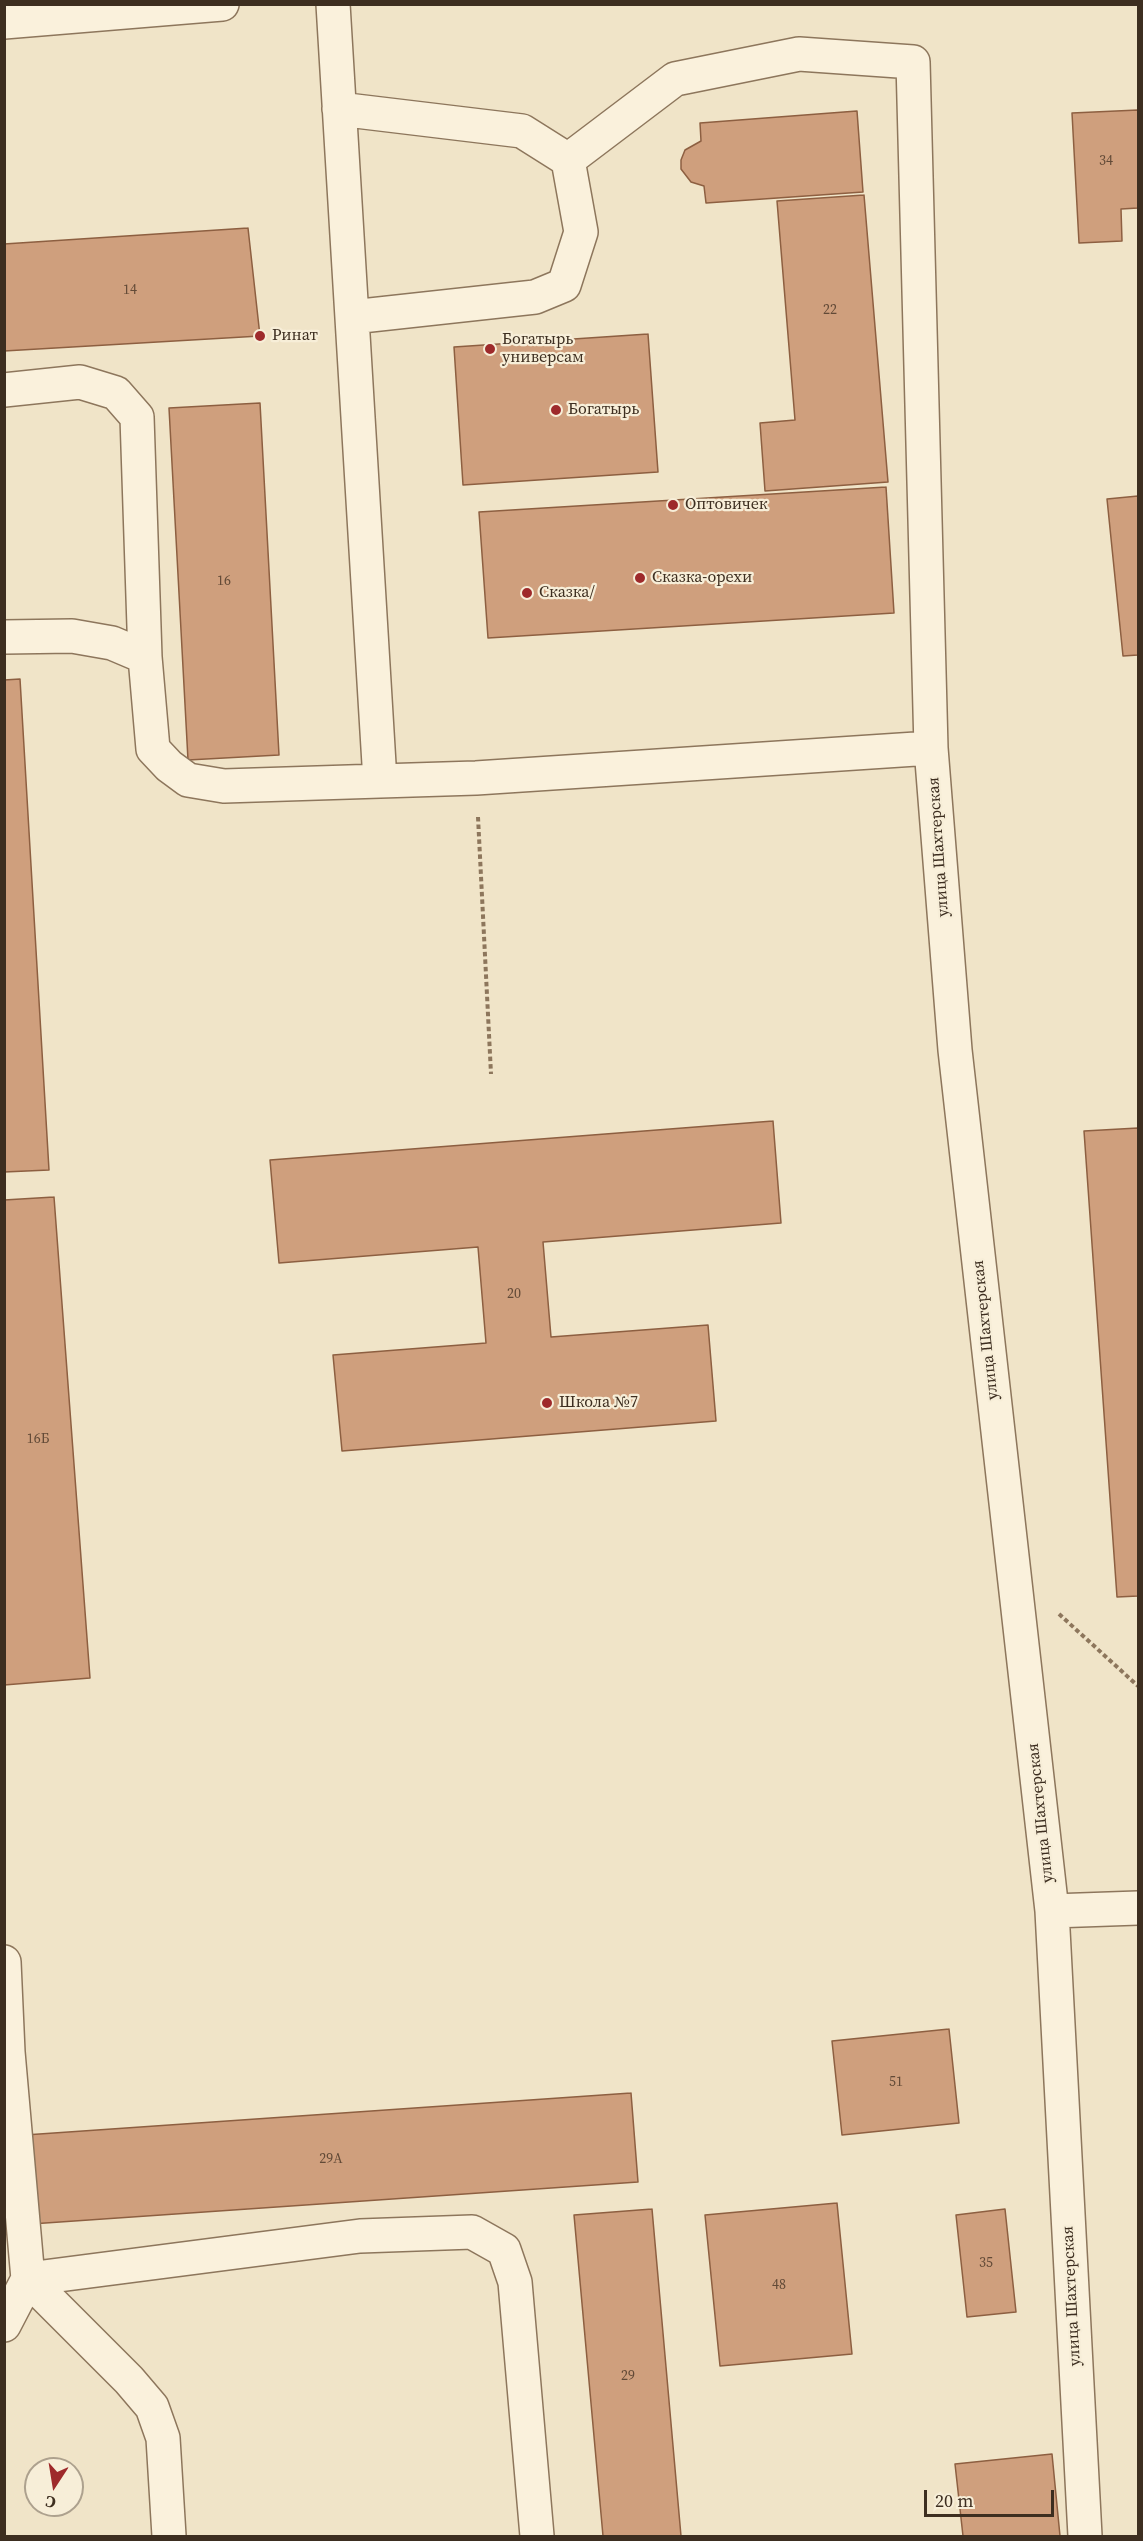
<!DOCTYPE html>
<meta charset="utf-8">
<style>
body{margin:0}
#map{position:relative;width:1143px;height:2541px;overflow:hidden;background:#f0e4c8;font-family:"Source Serif 4",serif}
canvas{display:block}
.frame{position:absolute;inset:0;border:6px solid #3d2e20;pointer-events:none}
.north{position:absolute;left:24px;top:2457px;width:60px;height:60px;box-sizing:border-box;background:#f7eed8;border:2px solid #ada18e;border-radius:50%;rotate:192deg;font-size:16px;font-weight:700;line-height:24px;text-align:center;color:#3d2e20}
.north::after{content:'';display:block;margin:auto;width:21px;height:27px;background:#9e2a2b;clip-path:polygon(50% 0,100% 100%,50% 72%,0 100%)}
.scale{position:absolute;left:924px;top:2490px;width:130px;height:27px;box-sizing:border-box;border:3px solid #3d2e20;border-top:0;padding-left:8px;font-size:18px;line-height:21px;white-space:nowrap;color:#3d2e20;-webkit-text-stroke:4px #f7eed8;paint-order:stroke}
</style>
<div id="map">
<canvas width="1143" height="2541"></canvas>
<div class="frame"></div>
<div class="north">С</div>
<div class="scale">20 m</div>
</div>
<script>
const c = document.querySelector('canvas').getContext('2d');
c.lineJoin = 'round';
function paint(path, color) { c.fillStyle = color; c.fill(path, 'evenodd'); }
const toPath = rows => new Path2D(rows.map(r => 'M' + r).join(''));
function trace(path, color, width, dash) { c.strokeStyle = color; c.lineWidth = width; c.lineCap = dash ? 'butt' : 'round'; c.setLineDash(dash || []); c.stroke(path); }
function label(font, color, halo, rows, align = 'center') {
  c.font = font + ' "Source Serif 4",serif'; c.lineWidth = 4.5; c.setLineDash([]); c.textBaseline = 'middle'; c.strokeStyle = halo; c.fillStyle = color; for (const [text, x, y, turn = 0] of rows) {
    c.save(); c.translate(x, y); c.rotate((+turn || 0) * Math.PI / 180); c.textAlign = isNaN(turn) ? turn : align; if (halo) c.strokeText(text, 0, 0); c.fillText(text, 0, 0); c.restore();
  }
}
const building = toPath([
 [1138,110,1138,208,1121,209,1122,241,1079,243,1072,113,1138,110],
 [857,111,863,192,706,203,704,186,691,182,681,169,681,160,685,150,701,141,700,123,857,111],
 [864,195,888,482,765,491,760,423,795,420,777,201,864,195],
 [248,228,260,336,4,351,4,244,248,228],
 [648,334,658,472,463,485,454,347,648,334],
 [260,403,279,755,188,760,169,408,260,403],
 [886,487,894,613,488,638,479,512,886,487],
 [1138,496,1138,655,1123,656,1107,499,1138,496],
 [20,679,49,1170,4,1172,4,680,20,679],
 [773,1121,781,1223,543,1242,551,1337,708,1325,716,1421,342,1451,333,1355,486,1343,478,1247,279,1263,270,1160,773,1121],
 [1138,1128,1138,1596,1117,1597,1084,1131,1138,1128],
 [54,1197,90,1678,4,1685,4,1200,54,1197],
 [949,2029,959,2123,842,2135,832,2041,949,2029],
 [631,2093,638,2182,31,2224,25,2135,631,2093],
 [837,2203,852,2354,720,2366,705,2215,837,2203],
 [652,2209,681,2536,603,2536,574,2215,652,2209],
 [1005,2209,1016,2312,967,2317,956,2215,1005,2209],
 [1052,2454,1060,2536,963,2536,955,2464,1052,2454]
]);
paint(building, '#cf9f7d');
trace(building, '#8d5f41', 1.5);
const minor = toPath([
 [333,4,380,781,476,778,931,748,913,62,799,54,675,79,568,160],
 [4,22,222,4],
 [339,109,522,131,568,160,581,232,564,285,535,297,352,317],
 [4,390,80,382,116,393,137,417,145,657],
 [4,637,72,636,112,643,145,657,153,749,169,766,188,780,224,786,380,781],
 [931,748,955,1050,1052,1911,1085,2536],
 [1052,1911,1138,1908],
 [4,1962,8,2052,28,2279,129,2380,152,2407,163,2438,169,2536],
 [4,2325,28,2279,360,2236,472,2232,504,2250,515,2282,537,2536]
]);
trace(minor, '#8d765c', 36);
trace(toPath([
 [478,817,491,1074],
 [1059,1614,1138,1686]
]), '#8d765c', 4, [4.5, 3]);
trace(minor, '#faf1dc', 33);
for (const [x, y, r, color] of [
 [260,336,6,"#9e2a2b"],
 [490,349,6,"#9e2a2b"],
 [556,410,6,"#9e2a2b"],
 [673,505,6,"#9e2a2b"],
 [640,578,6,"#9e2a2b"],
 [527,593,6,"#9e2a2b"],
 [547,1403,6,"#9e2a2b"]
]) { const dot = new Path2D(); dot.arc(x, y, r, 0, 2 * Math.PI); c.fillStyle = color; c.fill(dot); trace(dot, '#f7eed8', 2); }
label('14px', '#624a37', null, [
 ["34",1106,161],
 ["14",130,290],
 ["22",830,310],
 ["16",224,581],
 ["20",514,1294],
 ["16Б",38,1439],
 ["51",896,2082],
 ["29А",331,2159],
 ["35",986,2263],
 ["48",779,2285],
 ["29",628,2376]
]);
label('16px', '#3d2e20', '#f7eed8', [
 ["Ринат",272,336],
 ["Богатырь",502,340],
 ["универсам",502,358],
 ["Богатырь",568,410],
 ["Оптовичек",685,505],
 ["Сказка-орехи",652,578],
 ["Сказка/",539,593],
 ["Школа №7",559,1403]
], 'left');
label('16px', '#3d2e20', '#f7eed8', [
 ["улица Шахтерская",939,847,-94],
 ["улица Шахтерская",986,1330,-96],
 ["улица Шахтерская",1041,1813,-96],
 ["улица Шахтерская",1072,2296,-93]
]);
</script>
